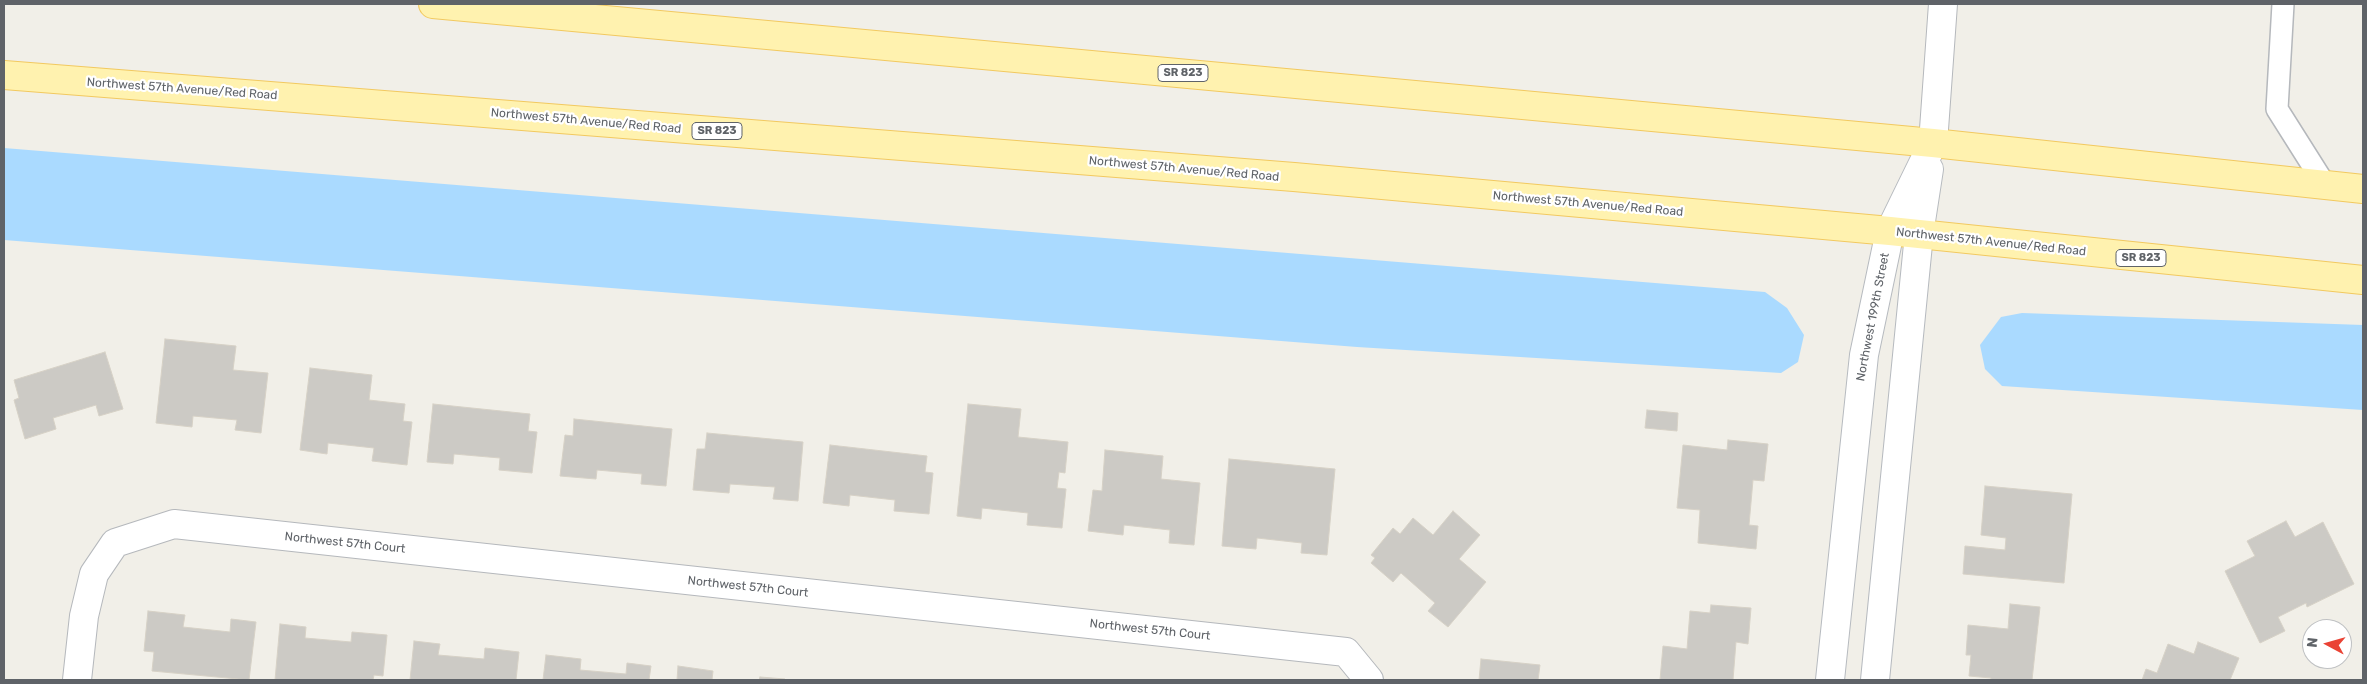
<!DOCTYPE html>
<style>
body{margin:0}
#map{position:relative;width:2367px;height:684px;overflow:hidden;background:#f1efe8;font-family:Rubik,sans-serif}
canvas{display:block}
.frame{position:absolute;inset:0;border:5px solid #5f6368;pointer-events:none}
.north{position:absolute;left:2302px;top:619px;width:50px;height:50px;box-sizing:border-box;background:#fff;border:1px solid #bfc1c3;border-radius:50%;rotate:276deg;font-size:14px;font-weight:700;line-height:20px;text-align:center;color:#5f6368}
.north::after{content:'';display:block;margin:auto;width:18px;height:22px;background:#ea4335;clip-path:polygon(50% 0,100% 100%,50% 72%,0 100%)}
</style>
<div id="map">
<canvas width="2367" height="684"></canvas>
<div class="frame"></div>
<div class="north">N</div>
</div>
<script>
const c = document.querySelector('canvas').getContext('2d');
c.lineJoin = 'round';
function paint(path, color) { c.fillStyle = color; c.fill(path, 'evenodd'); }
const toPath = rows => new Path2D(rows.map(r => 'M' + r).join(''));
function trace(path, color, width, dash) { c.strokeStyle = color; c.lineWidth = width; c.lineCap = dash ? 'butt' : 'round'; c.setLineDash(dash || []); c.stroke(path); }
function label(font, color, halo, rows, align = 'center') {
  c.font = font + ' Rubik,sans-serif'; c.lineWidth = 4.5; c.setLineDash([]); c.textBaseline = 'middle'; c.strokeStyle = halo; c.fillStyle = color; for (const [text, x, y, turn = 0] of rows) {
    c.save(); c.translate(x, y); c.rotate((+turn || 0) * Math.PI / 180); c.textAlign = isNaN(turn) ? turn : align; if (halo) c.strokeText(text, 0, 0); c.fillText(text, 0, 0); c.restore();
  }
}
paint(toPath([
 [4,148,1765,292,1787,308,1804,335,1798,362,1781,373,1357,347,4,240],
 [2022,313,2363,325,2363,410,2002,386,1985,369,1980,345,2001,317]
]), '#aadaff');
const building = toPath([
 [165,339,236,346,233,370,268,373,261,433,235,430,237,420,193,416,192,427,156,423,165,339],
 [105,352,123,409,99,416,96,405,53,418,56,429,25,439,14,400,19,398,14,380,105,352],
 [310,368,372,375,369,400,405,404,403,421,412,422,407,465,372,461,374,448,328,443,327,454,300,450,310,368],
 [433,404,530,414,528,431,537,432,532,473,499,470,500,458,454,454,453,464,427,462,433,404],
 [968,404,1021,409,1018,437,1068,442,1065,473,1059,472,1057,488,1066,489,1062,528,1027,525,1028,513,982,508,981,519,957,516,968,404],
 [1647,410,1678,413,1677,431,1645,428,1647,410],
 [574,419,672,429,666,486,641,484,642,474,597,470,596,479,560,476,565,435,573,436,574,419],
 [707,433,803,442,798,501,773,499,775,487,730,484,729,493,693,490,697,449,705,449,707,433],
 [1728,440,1768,444,1764,481,1753,480,1749,525,1758,526,1756,549,1698,543,1700,510,1677,508,1683,445,1727,450,1728,440],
 [830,445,927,456,925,472,933,473,929,514,894,511,895,500,850,495,849,506,823,503,830,445],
 [1105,450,1163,456,1161,479,1200,483,1194,545,1169,543,1170,530,1124,525,1123,535,1088,531,1093,490,1102,491,1105,450],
 [1229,459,1335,469,1327,555,1301,553,1302,543,1257,538,1256,549,1222,546,1229,459],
 [1985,486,2072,494,2064,583,1963,574,1965,546,2005,550,2006,538,1981,535,1985,486],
 [1453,511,1480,535,1459,559,1486,582,1448,627,1428,611,1435,603,1401,573,1393,582,1371,563,1375,558,1371,555,1393,528,1400,534,1413,518,1433,535,1453,511],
 [2286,521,2295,537,2323,522,2354,584,2307,607,2306,603,2278,617,2285,631,2260,643,2225,571,2255,556,2247,541,2286,521],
 [2010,604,2040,607,2032,680,1991,680,1991,678,1969,676,1971,655,1966,655,1968,625,2008,629,2010,604],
 [1711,605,1751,608,1748,644,1736,642,1733,680,1660,680,1663,646,1687,649,1690,611,1710,613,1711,605],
 [148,611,185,615,183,627,230,632,231,619,256,622,249,680,152,671,154,652,144,651,148,611],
 [280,624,306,627,305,638,351,642,352,632,387,635,383,676,374,675,373,680,275,680,280,624],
 [414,641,440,644,438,655,484,659,485,648,519,652,516,680,410,680,414,641],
 [2198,642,2239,658,2230,680,2142,680,2146,669,2157,673,2168,644,2194,654,2198,642],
 [546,655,581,659,580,670,626,674,627,663,651,666,649,680,543,680,546,655],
 [1481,659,1540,665,1538,680,1479,680,1481,659],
 [678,666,713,671,712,680,677,680,678,666],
 [760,677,785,679,785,680,759,680,760,677]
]);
paint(building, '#cccac5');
trace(building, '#d6d1c6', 1);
const lane = toPath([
 [2283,4,2277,109,2325,185]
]);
const street = toPath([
 [1933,143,1943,4],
 [77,680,84,616,94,574,115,543,174,524,1346,652,1369,680]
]);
const secondary = toPath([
 [1830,680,1864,355,1890,231,1933,143],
 [1875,680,1919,234,1929,169]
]);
const primary = toPath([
 [433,4,1933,143,2363,189],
 [4,75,1294,177,1890,231,2363,280]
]);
trace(lane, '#b5b8bc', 24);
trace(street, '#b5b8bc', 30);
trace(secondary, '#b6babf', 30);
trace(primary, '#f2c960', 30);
trace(lane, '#fff', 21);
trace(street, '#fff', 28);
trace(secondary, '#fff', 28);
trace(primary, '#fff2af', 28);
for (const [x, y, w] of [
 [1183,73,50],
 [717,131,50],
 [2141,258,50]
]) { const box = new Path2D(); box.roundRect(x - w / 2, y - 8.5, w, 17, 4); c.fillStyle = '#fff'; c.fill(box); trace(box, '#5f6368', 1); }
label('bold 11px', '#5f6368', null, [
 ["SR 823",1183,73],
 ["SR 823",717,131],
 ["SR 823",2141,258]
]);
label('12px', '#5f6368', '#fff', [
 ["Northwest 57th Avenue/Red Road",182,89,4],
 ["Northwest 57th Avenue/Red Road",586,121,5],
 ["Northwest 57th Avenue/Red Road",1184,169,5],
 ["Northwest 57th Avenue/Red Road",1588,204,5],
 ["Northwest 57th Avenue/Red Road",1991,242,6],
 ["Northwest 199th Street",1873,317,-79],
 ["Northwest 57th Court",345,543,6],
 ["Northwest 57th Court",748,587,6],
 ["Northwest 57th Court",1150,630,6]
]);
</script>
